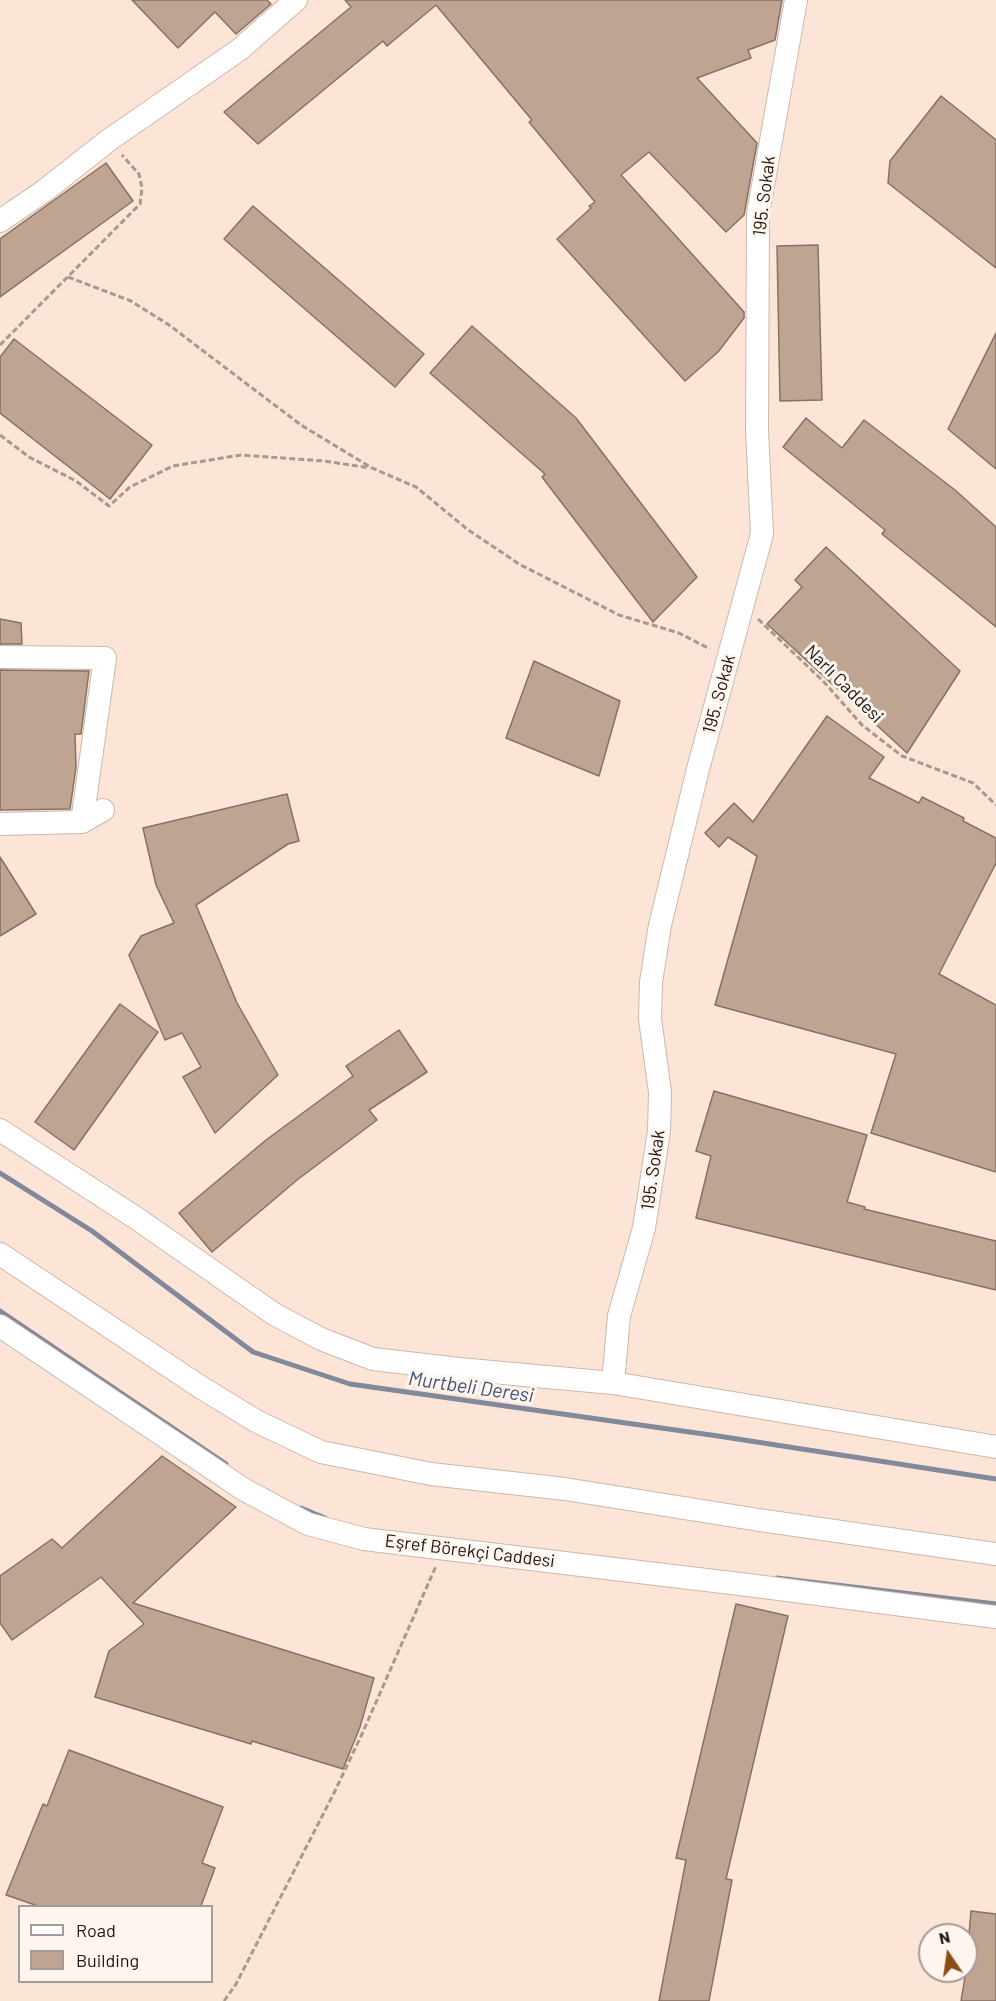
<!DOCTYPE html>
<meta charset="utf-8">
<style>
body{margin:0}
#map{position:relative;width:996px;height:2001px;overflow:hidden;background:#fce5d7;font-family:Barlow,sans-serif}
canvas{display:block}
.legend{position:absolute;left:18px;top:1905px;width:195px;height:78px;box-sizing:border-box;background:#fff5ef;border:2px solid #a59b96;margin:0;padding:8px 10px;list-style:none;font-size:18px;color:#1d1510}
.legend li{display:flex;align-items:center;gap:12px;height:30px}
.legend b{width:30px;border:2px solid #a59b96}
.north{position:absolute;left:918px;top:1923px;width:60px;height:60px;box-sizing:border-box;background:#fff5ef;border:2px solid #a59b96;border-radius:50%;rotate:347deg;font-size:16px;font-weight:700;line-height:24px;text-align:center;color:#1d1510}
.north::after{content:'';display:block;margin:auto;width:21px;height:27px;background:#8d4d17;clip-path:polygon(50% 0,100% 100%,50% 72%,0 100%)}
</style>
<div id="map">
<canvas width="996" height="2001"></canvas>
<ul class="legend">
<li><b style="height:8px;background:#fff"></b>Road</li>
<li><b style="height:16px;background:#c0a492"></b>Building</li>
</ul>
<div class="north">N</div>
</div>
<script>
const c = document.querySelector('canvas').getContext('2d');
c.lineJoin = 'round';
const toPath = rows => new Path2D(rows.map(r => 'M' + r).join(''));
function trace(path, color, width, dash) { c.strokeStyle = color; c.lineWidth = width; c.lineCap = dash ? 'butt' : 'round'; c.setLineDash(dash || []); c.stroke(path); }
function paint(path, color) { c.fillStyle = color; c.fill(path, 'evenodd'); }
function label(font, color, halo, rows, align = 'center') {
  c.font = font + ' Barlow,sans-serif'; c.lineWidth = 6; c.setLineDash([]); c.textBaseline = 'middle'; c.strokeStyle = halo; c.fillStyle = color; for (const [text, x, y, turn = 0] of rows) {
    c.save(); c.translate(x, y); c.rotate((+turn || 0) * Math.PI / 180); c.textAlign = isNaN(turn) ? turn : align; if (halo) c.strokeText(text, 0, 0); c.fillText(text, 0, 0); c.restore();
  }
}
trace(toPath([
 [0,1173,92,1231,253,1352,350,1384,718,1436,996,1479],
 [0,1311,226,1464],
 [301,1508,325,1518],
 [777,1578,996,1604]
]), '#82899b', 5);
const building = toPath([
 [132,0,267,0,271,4,236,34,215,12,178,48,132,0],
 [345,0,782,0,775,40,748,50,751,58,697,78,757,143,744,215,726,232,649,152,621,175,744,312,744,318,718,352,685,381,557,239,591,208,589,206,595,202,529,122,532,120,436,5,387,46,383,41,258,144,224,112,351,7,345,0],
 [941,96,996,140,996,268,888,183,890,161,941,96],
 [106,163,133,201,0,297,0,239,106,163],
 [253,206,424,354,395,387,224,239,253,206],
 [818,245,822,400,780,401,777,246,818,245],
 [472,326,576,418,697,577,653,622,542,477,545,474,430,373,472,326],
 [996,333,996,469,948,429,996,333],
 [14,339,152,445,110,499,0,413,0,357,14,339],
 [806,418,842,448,864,420,955,490,996,527,996,627,882,534,885,530,783,447,806,418],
 [826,547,960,671,907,753,767,624,802,587,795,580,826,547],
 [0,619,21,623,22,644,0,644,0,619],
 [534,661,620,701,599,776,506,738,534,661],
 [0,670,89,671,81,734,75,734,76,767,70,809,0,810,0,670],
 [827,716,884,757,869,778,919,803,922,797,964,818,963,821,996,838,996,863,939,974,996,1005,996,1172,871,1133,896,1054,715,1005,757,856,728,837,719,847,705,833,734,803,753,822,827,716],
 [287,794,299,841,288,844,196,905,237,1003,278,1075,215,1133,183,1077,201,1067,182,1033,165,1040,129,955,141,936,174,923,156,885,143,828,287,794],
 [0,857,36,914,0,936,0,857],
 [120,1004,158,1032,74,1150,35,1122,120,1004],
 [399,1030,427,1072,369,1110,377,1120,297,1180,212,1252,179,1213,266,1140,353,1076,346,1066,399,1030],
 [714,1091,867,1135,847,1202,865,1207,864,1209,996,1241,996,1290,696,1218,711,1156,696,1151,714,1091],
 [162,1456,236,1507,133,1603,374,1678,360,1727,343,1769,252,1741,251,1744,95,1697,109,1651,144,1624,101,1577,12,1640,0,1623,0,1576,52,1539,62,1548,162,1456],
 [736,1604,788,1616,726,1879,732,1880,709,2001,659,2001,686,1860,676,1858,736,1604],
 [69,1750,223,1807,202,1863,215,1868,201,1906,38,1906,6,1895,43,1804,47,1806,69,1750],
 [971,1911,996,1914,996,2001,961,2001,966,1971,971,1911]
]);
paint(building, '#c0a492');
trace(building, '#867165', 1.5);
const minor = toPath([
 [0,221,44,191,109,140,239,50,296,0],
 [0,657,105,658,82,822],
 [0,824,82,822,103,810],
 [0,1130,136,1218,274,1314,321,1339,373,1359,459,1369,613,1383,996,1447],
 [0,1254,202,1388,256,1421,321,1452,431,1474,565,1489,759,1520,996,1554],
 [0,1326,243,1489,308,1524,364,1539,748,1585,996,1617],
 [613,1383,619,1316,644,1228,659,1131,660,1092,650,1019,651,982,660,925,698,769,762,534,757,430,758,214,796,0]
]);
trace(minor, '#ceb7aa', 24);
trace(toPath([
 [68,277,131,301,169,325,301,425,372,468,416,487,467,529,519,564,619,615,679,633,710,649],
 [0,345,140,204,142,188,139,174,122,155],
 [0,435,29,457,76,481,109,506,130,487,173,466,241,455,324,461,370,468],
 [758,619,823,681,862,725,902,756,973,783,996,805],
 [224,2001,236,1984,334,1793,362,1734,436,1566]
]), '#a9988d', 3, [6, 3]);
trace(minor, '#fff', 22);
label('18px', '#1d1510', '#fff5ef', [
 ["195. Sokak",764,196,-83],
 ["Narlı Caddesi",844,684,45],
 ["195. Sokak",719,694,-75],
 ["195. Sokak",653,1170,-82],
 ["Eşref Börekçi Caddesi",470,1551,7]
]);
label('italic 20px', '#40547d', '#fff5ef', [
 ["Murtbeli Deresi",471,1387,8]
]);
</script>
